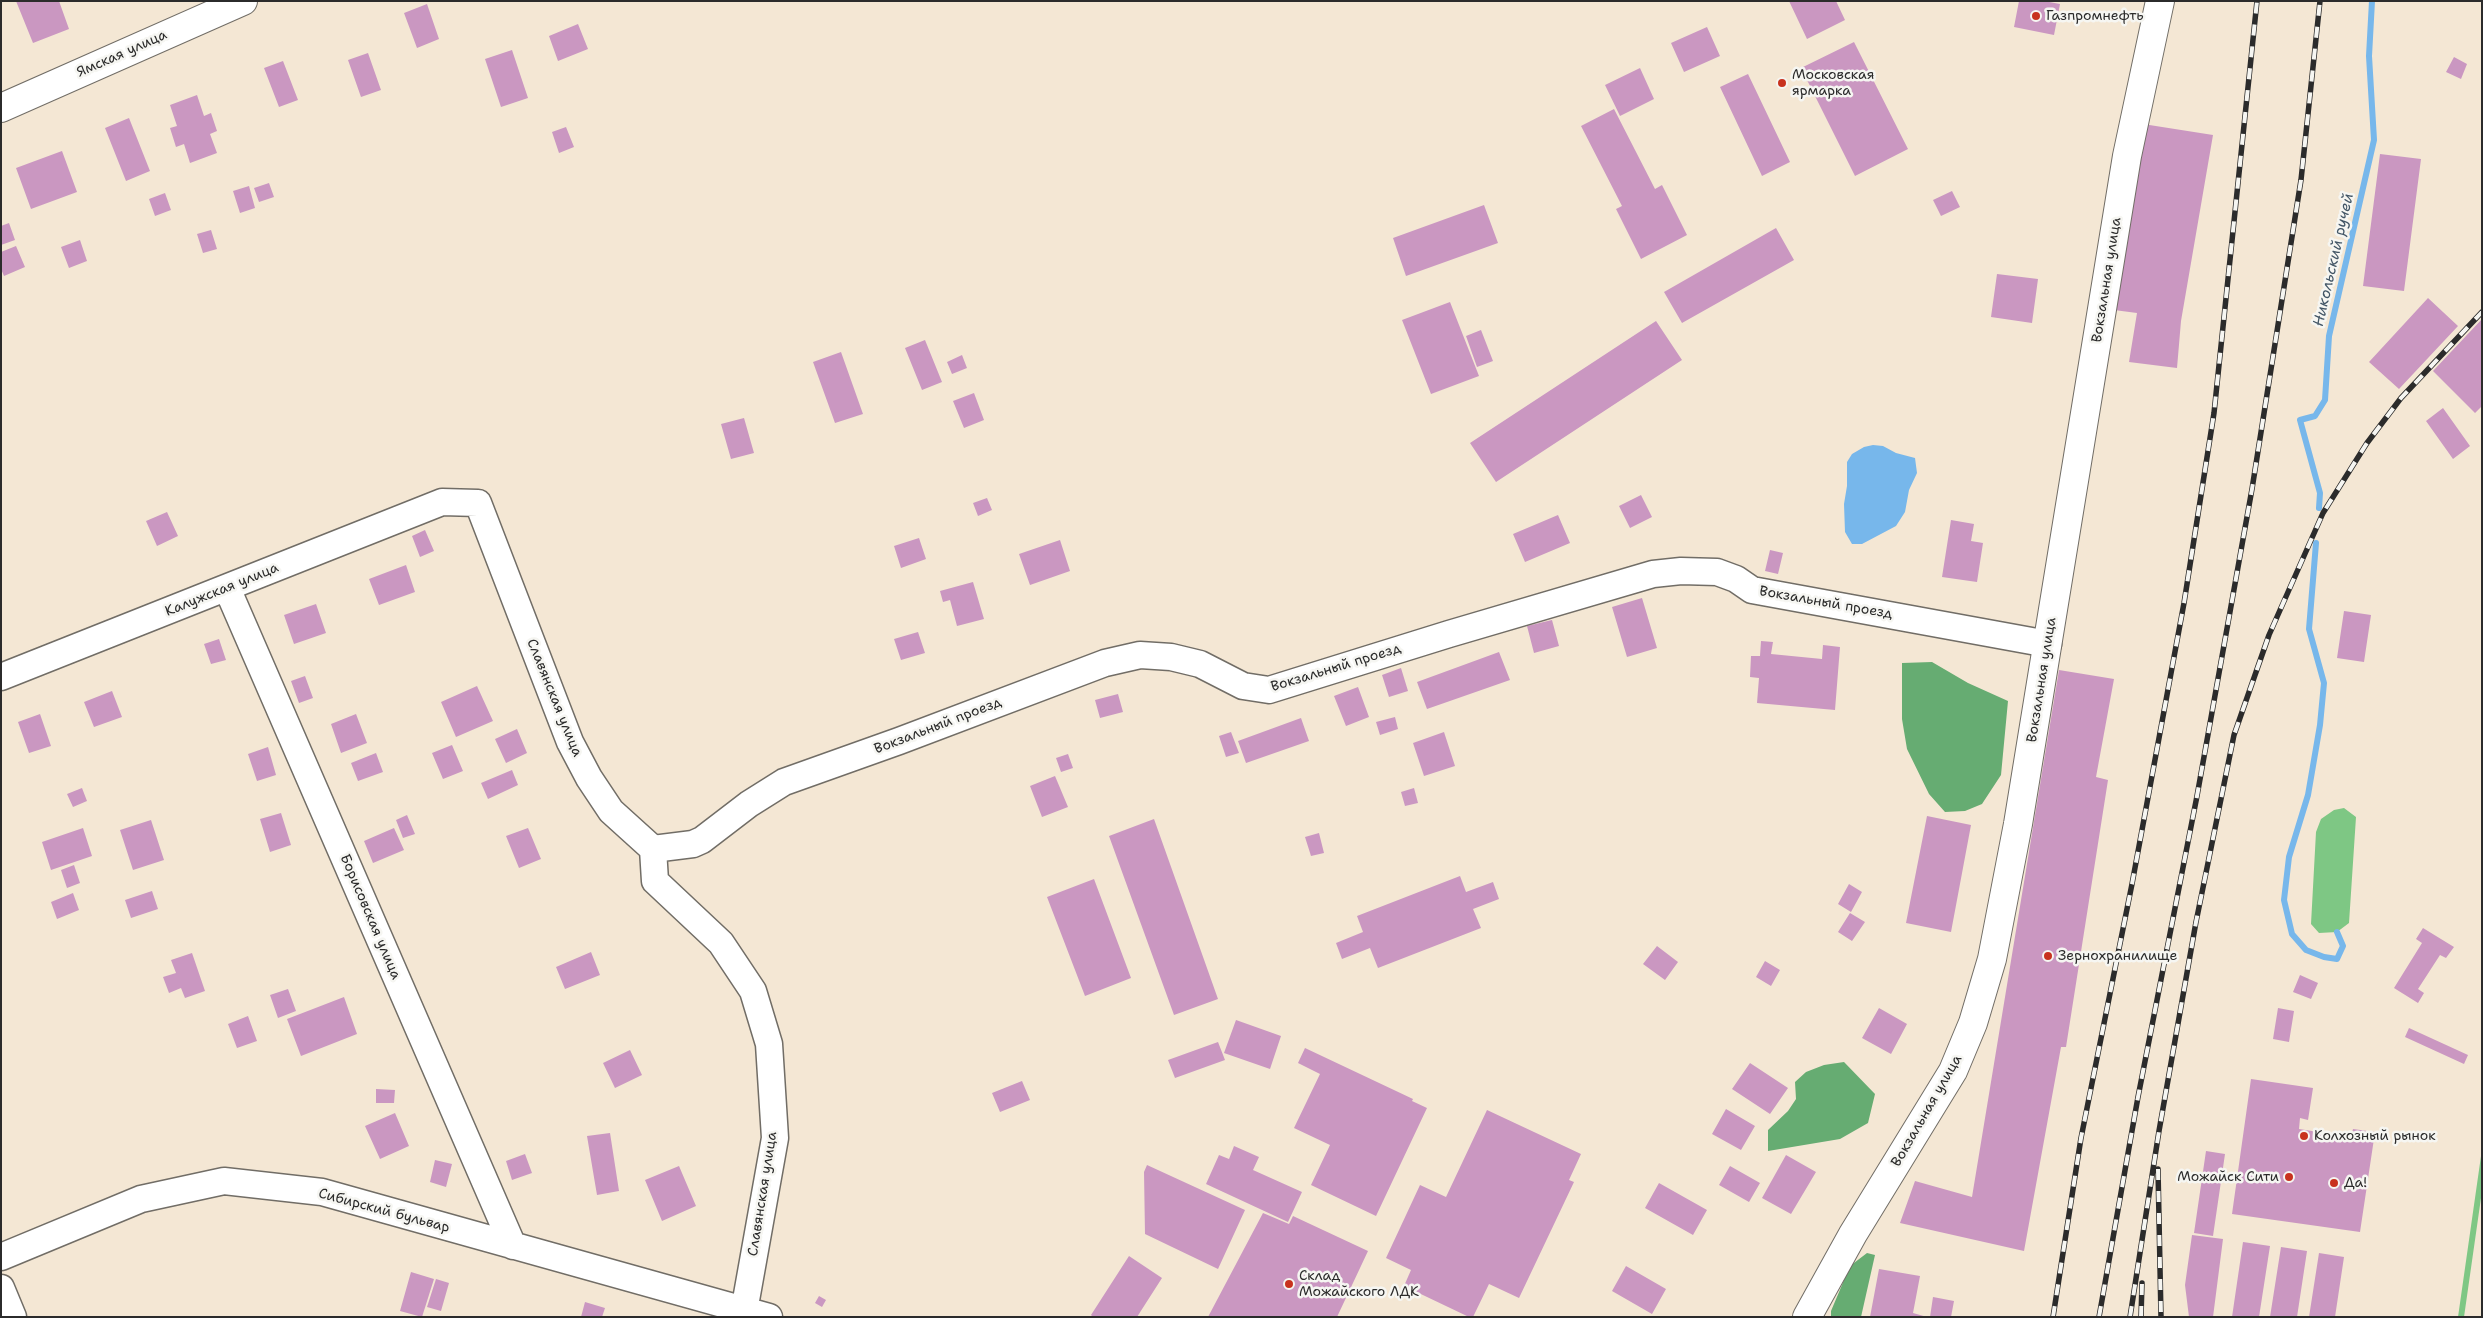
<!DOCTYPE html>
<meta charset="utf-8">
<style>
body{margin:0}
#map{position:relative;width:2483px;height:1318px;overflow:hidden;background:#f4e7d4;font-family:"Shantell Sans",sans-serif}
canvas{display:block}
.frame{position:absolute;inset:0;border:2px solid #2b2b2b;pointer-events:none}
</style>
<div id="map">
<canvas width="2483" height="1318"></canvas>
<div class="frame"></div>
</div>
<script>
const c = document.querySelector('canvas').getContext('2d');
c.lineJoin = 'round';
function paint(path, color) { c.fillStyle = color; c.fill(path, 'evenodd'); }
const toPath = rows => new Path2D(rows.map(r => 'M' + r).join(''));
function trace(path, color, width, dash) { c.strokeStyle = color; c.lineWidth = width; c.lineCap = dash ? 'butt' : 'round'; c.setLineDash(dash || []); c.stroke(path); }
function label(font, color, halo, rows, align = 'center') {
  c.font = font + ' "Shantell Sans",sans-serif'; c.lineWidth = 5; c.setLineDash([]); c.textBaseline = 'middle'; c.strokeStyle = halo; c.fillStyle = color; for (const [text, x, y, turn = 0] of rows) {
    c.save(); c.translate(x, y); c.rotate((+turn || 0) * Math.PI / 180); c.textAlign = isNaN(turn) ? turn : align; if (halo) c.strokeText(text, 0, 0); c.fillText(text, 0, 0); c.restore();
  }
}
paint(toPath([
 [2344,808,2356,817,2349,923,2337,932,2319,933,2311,924,2316,832,2321,819,2334,810],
 [2482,1149,2482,1191,2464,1317,2458,1317]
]), '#7ec784');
paint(toPath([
 [1932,662,1968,683,2008,701,2001,775,1982,804,1965,811,1945,812,1929,794,1907,749,1902,719,1902,663],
 [1844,1062,1875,1094,1868,1123,1840,1139,1768,1151,1768,1130,1788,1111,1796,1099,1795,1082,1806,1072,1824,1065],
 [1867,1253,1875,1255,1861,1317,1831,1317,1831,1311,1850,1266]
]), '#66ac72');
paint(toPath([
 [1873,445,1883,446,1896,453,1915,458,1917,473,1909,490,1905,512,1896,526,1862,544,1852,544,1845,532,1844,504,1847,486,1847,462,1852,454,1864,447]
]), '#77b7eb');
trace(toPath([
 [2319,508,2320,493,2300,420,2315,416,2325,400,2329,336,2374,140,2369,56,2372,1],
 [2316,543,2309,629,2324,683,2320,725,2308,795,2289,857,2284,900,2292,934,2306,950,2324,957,2337,959,2343,946,2337,932]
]), '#77b7eb', 6);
paint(toPath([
 [16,1,59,1,69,29,33,43],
 [1789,1,1836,1,1845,20,1807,39],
 [2019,1,2044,1,2060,4,2054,35,2014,27],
 [427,4,439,39,417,48,404,13],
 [578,24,588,49,558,61,549,36],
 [1707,27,1720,56,1684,72,1671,43],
 [1854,42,1908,149,1855,176,1801,68],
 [512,50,528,98,501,107,485,59],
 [368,53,381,90,361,97,348,60],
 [2454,57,2467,64,2461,79,2446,72],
 [283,61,298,100,279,107,264,68],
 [1640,68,1654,99,1620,116,1605,85],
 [1748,74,1790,162,1762,176,1720,87],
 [197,95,204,116,211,113,217,131,210,134,217,153,190,163,184,144,176,147,170,128,177,126,170,105],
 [1614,109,1655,189,1662,185,1687,235,1641,259,1616,209,1622,206,1581,126],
 [129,118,150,171,126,181,105,128],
 [2143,124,2213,135,2181,321,2177,368,2129,362,2137,313,2114,310],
 [566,127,574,147,559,153,552,132],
 [62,151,77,192,31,209,16,168],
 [2380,154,2421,159,2404,291,2363,286],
 [269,183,274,197,259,202,254,188],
 [249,186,255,208,240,213,233,191],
 [1952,191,1960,207,1941,216,1933,200],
 [165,193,171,210,155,216,149,199],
 [1484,205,1498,243,1406,276,1393,238],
 [9,223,15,240,1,245,1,226],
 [1776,228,1794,260,1682,323,1664,292],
 [211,230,217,249,203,253,197,234],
 [80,240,87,261,69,268,61,247],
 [16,246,25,267,4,276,1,269,1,252],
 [1997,274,2038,279,2032,323,1991,317],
 [2428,298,2458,326,2399,389,2369,362],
 [1450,302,1479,376,1431,394,1402,320],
 [2482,319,2482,406,2475,413,2433,371],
 [1656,321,1682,360,1496,482,1470,443],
 [1481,330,1493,361,1477,367,1466,336],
 [925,340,942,382,922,390,905,348],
 [841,352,863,414,835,423,813,362],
 [962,355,967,368,952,374,947,362],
 [974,393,984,420,964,428,953,401],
 [2443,408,2470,446,2453,459,2426,421],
 [744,418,754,453,731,459,721,424],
 [1641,495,1652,517,1630,528,1619,506],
 [987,498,992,510,978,516,973,503],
 [167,512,178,536,157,546,146,521],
 [1558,515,1570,543,1525,562,1513,534],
 [1951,520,1974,524,1971,541,1983,543,1977,582,1942,577],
 [425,530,434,551,420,557,412,536],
 [919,538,926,559,901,568,894,546],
 [1060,540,1070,571,1030,585,1019,554],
 [1770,550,1783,553,1778,574,1765,571],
 [406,565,415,592,379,605,369,579],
 [973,582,984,619,957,626,950,600,943,602,940,591],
 [1642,598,1657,648,1627,657,1612,607],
 [316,604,326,633,294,644,284,615],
 [2344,611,2371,615,2364,662,2337,658],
 [1552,620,1559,646,1534,653,1527,626],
 [918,632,925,653,901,660,894,639],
 [219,639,226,660,211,664,204,644],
 [1761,641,1773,642,1771,654,1822,659,1823,645,1840,647,1835,710,1757,703,1759,678,1750,677,1751,656,1760,656],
 [1499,652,1510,680,1427,709,1417,682],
 [1401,668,1408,691,1389,697,1382,675],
 [2059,670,2114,679,2096,777,2108,780,2066,1047,2061,1047,2024,1251,1900,1223,1915,1181,1972,1197],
 [305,676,313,698,299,703,291,681],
 [477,686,493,721,456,737,441,702],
 [1358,687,1369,717,1346,726,1334,696],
 [112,691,122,717,94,727,84,702],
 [1118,694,1123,712,1100,718,1095,700],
 [40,714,51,746,29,753,18,722],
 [356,714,367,743,341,753,331,724],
 [1395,717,1398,729,1380,735,1376,722],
 [1301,718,1309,741,1246,763,1238,741],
 [517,729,527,753,506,763,495,739],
 [1231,732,1239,753,1226,757,1219,736],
 [1444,732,1455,766,1424,776,1413,743],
 [452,745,463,771,443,779,432,753],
 [268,747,276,775,257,781,248,754],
 [376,753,383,772,358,781,351,763],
 [1068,754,1073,768,1061,772,1056,758],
 [512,770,518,785,488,799,481,783],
 [1055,776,1068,807,1042,817,1030,786],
 [82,788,87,801,73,807,67,794],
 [1414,788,1418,803,1405,806,1401,792],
 [281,813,291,845,270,852,260,819],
 [407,815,415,834,403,838,396,820],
 [1927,816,1971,825,1951,932,1906,923],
 [1154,819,1218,999,1174,1015,1109,836],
 [151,820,164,860,133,870,120,830],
 [83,828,92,856,51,870,42,842],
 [394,828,404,850,373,863,364,841],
 [528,828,541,859,519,868,506,836],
 [1319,833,1324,853,1311,856,1305,837],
 [74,865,80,883,67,888,61,870],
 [1460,876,1466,892,1493,882,1499,899,1473,909,1481,928,1378,968,1370,948,1342,959,1336,943,1363,932,1357,916],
 [1094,879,1131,978,1085,996,1047,897],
 [1849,884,1862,892,1851,912,1838,904],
 [152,891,158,909,131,918,125,900],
 [73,893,79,910,57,919,51,902],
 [1850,913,1865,922,1852,941,1838,932],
 [2423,928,2454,947,2446,958,2440,955,2418,989,2424,993,2418,1003,2394,988,2422,943,2416,939],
 [1657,946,1678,962,1665,980,1643,964],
 [591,952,600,975,565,989,556,967],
 [192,953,205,991,185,998,181,988,169,993,163,977,176,973,171,960],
 [1765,961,1780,970,1771,986,1756,977],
 [2300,975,2318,983,2311,999,2293,992],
 [288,989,296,1011,278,1018,270,995],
 [344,997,357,1034,301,1056,287,1019],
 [1879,1008,1907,1024,1891,1054,1862,1038],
 [2278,1008,2294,1011,2289,1042,2273,1039],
 [248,1016,257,1041,237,1048,228,1024],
 [1236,1020,1281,1036,1270,1069,1224,1053],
 [2409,1028,2468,1055,2464,1064,2405,1037],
 [1218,1042,1225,1060,1175,1078,1168,1060],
 [1305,1048,1413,1099,1412,1101,1427,1108,1376,1216,1311,1185,1330,1145,1294,1128,1320,1074,1298,1063],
 [630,1050,642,1075,615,1088,603,1063],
 [1750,1063,1788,1088,1770,1114,1732,1089],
 [2251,1079,2313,1088,2308,1120,2300,1118,2299,1129,2351,1137,2353,1129,2375,1132,2360,1232,2232,1214],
 [1022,1081,1030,1100,1000,1112,992,1093],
 [376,1089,395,1090,394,1103,376,1103],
 [1726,1109,1755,1126,1741,1150,1712,1134],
 [1487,1110,1581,1154,1569,1180,1574,1182,1519,1298,1489,1284,1473,1317,1469,1317,1404,1286,1411,1270,1386,1258,1420,1185,1446,1197],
 [395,1113,409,1146,380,1159,365,1126],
 [610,1133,619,1191,597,1195,587,1136],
 [1234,1146,1259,1157,1253,1170,1302,1192,1288,1222,1206,1184,1219,1155,1229,1159],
 [2206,1151,2225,1154,2213,1236,2194,1233],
 [525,1154,532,1173,512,1180,506,1161],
 [1786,1155,1816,1172,1791,1214,1762,1198],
 [435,1160,452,1164,446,1187,430,1182],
 [1147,1165,1245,1210,1218,1269,1145,1234,1144,1172],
 [679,1166,696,1206,662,1221,645,1180],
 [1730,1166,1760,1183,1749,1202,1719,1185],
 [1659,1183,1707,1210,1693,1235,1645,1208],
 [1263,1213,1289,1224,1293,1216,1368,1251,1337,1317,1208,1317],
 [2192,1235,2223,1239,2213,1317,2189,1317,2185,1285],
 [2243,1242,2270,1246,2259,1317,2232,1317],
 [2281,1247,2307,1251,2297,1317,2270,1317],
 [2319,1253,2344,1257,2335,1317,2309,1317],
 [1129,1256,1162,1278,1137,1317,1093,1317,1091,1315],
 [1626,1266,1666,1289,1652,1314,1612,1291],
 [1879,1269,1920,1276,1913,1313,1927,1317,1870,1317],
 [411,1272,434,1279,422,1317,400,1311],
 [436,1279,449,1283,441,1311,427,1307],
 [819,1296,826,1300,822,1307,815,1303],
 [1933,1297,1954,1301,1951,1317,1930,1317],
 [585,1302,605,1308,602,1317,581,1317]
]), '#ca97c1');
const minor = toPath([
 [227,588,513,1246],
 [1,677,442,502,478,503,570,742,589,778,611,811,653,849,655,881,721,943,753,991,769,1044,775,1138,743,1317],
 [653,849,693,844,702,840,749,804,784,782,899,741,1105,663,1140,655,1171,657,1200,664,1243,686,1269,690,1449,634,1653,574,1681,571,1717,572,1736,579,1752,590,2048,644],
 [1,1257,141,1199,224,1181,322,1192,769,1317],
 [1,1288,13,1317]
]);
const major = toPath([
 [1,108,243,1],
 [1807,1317,1853,1234,1953,1071,1973,1023,1992,959,2018,824,2127,156,2160,1]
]);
trace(minor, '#716d66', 29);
trace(major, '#716d66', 30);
trace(minor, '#fff', 26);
trace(major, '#fff', 28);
const rail = toPath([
 [2158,1169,2161,1317],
 [2053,1317,2081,1138,2132,884,2184,603,2214,413,2257,1],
 [2099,1317,2138,1097,2197,796,2252,489,2301,180,2320,1],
 [2130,1317,2159,1131,2196,922,2234,735,2269,635,2323,513,2367,443,2401,398,2482,312],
 [2141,1317,2142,1283]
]);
trace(rail, '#2b2b2b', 5.5);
trace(rail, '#f6f6f2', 4, [11]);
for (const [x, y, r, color] of [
 [2036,16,5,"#c8321e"],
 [1782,83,5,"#c8321e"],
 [2048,956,5,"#c8321e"],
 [2304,1136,5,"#c8321e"],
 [2289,1177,5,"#c8321e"],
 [2334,1183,5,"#c8321e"],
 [1289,1284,5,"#c8321e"]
]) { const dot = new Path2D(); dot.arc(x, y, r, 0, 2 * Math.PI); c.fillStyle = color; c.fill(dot); trace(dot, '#f6f6f2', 2); }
label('14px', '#2b2b2b', '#f6f6f2', [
 ["Газпромнефть",2046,16],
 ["Московская",1792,75],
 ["ярмарка",1792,91],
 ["Зернохранилище",2058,956],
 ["Колхозный рынок",2314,1136],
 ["Можайск Сити",2279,1177,"right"],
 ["Да!",2344,1183],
 ["Склад",1299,1276],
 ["Можайского ЛДК",1299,1292]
], 'left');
label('14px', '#2b2b2b', '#f6f6f2', [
 ["Ямская улица",122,54,-24],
 ["Вокзальная улица",2107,280,-81],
 ["Калужская улица",222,590,-22],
 ["Вокзальный проезд",1826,603,10],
 ["Вокзальный проезд",1336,668,-17],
 ["Вокзальная улица",2042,680,-81],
 ["Славянская улица",554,698,68],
 ["Вокзальный проезд",938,726,-21],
 ["Борисовская улица",370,917,67],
 ["Вокзальная улица",1927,1111,-60],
 ["Славянская улица",763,1194,-81],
 ["Сибирский бульвар",384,1211,15]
]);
label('italic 15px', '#425565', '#f6f6f2', [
 ["Никольский ручей",2334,260,-77]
]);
</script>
